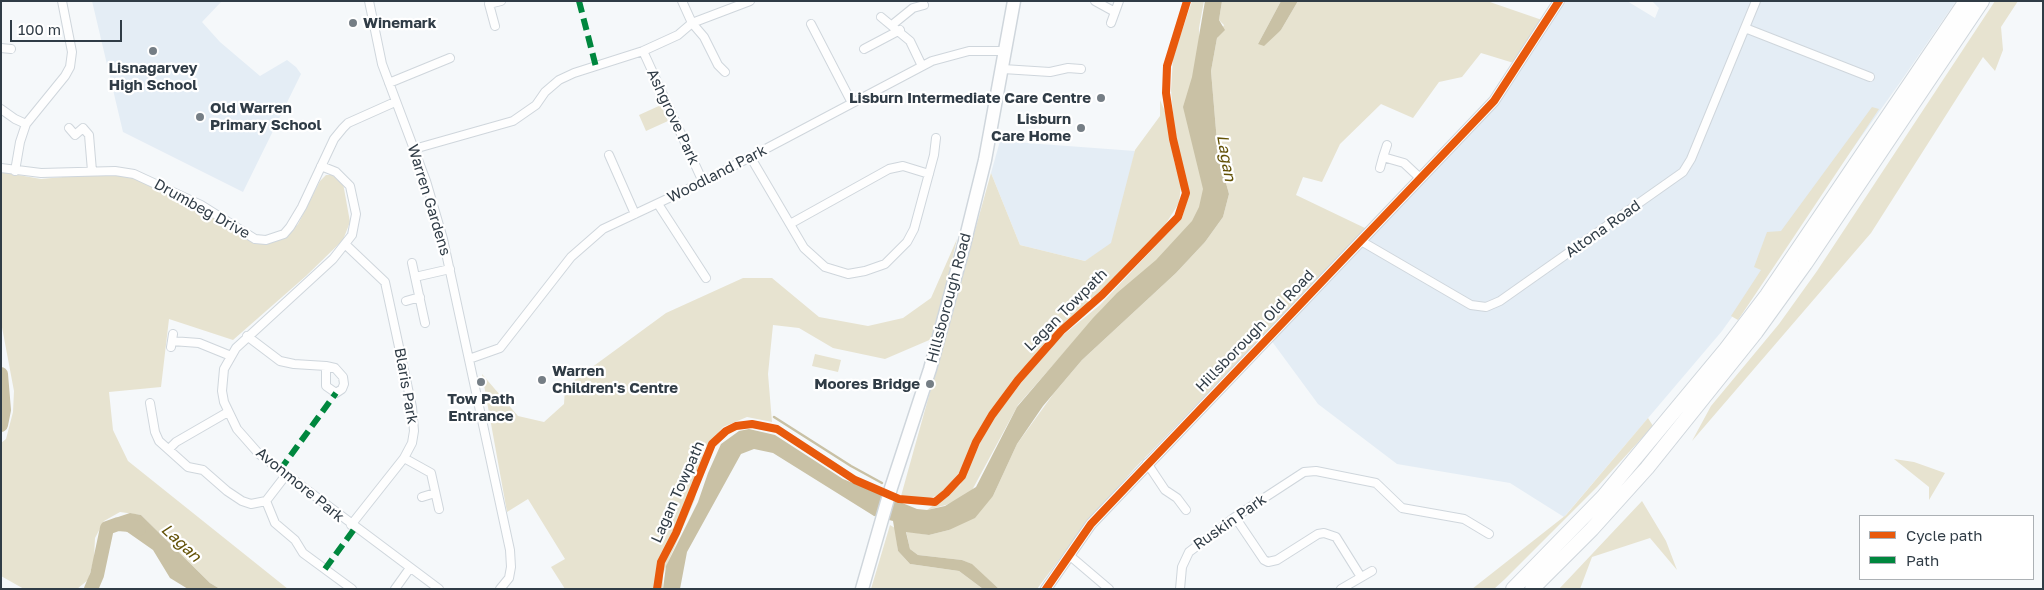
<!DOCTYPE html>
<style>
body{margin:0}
#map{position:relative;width:2044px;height:590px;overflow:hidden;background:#f5f8fa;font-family:"Golos Text",sans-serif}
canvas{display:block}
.frame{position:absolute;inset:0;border:2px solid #303c46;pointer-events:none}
.legend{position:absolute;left:1859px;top:515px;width:175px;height:65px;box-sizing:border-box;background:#fff;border:1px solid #acb1b5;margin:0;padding:6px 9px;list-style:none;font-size:15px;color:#303c46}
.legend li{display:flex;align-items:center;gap:10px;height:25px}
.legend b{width:25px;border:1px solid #acb1b5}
.scale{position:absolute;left:10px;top:20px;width:112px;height:22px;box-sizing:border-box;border:2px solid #303c46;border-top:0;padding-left:6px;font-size:15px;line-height:18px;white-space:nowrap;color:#303c46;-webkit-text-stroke:4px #fff;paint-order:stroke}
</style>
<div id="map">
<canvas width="2044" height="590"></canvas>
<div class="frame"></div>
<ul class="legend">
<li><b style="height:6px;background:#e8590c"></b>Cycle path</li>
<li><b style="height:6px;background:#00873e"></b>Path</li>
</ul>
<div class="scale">100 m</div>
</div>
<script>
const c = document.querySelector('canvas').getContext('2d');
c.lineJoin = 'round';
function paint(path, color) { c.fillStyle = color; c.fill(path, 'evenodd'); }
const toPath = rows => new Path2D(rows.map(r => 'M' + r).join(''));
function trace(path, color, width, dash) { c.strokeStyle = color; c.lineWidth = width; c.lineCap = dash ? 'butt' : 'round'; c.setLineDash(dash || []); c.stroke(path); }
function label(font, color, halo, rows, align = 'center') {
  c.font = font + ' "Golos Text",sans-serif'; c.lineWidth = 4.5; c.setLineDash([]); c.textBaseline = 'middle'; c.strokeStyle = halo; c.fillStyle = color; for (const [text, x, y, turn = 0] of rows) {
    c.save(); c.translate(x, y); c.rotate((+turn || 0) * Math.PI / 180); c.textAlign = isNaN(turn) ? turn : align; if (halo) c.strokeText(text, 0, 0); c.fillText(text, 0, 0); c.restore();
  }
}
paint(toPath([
 [92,1,222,1,202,22,220,42,260,76,287,60,296,67,301,74,243,192,123,132],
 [1559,1,1627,1,1655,18,1659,8,1652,1,1956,1,1899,84,1722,331,1564,517,1510,483,1397,464,1318,404,1268,336,1479,118],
 [1000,141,1135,151,1113,244,1085,261,1020,245,991,173]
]), '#e4edf5');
paint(toPath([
 [1192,1,1204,1,1199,28,1204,191,1198,215,1181,237,1153,266,1103,308,1018,405,970,494,946,505,927,510,960,485,990,423,1039,360,1057,340,1100,305,1182,218,1189,194,1175,136,1171,90,1173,58],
 [1222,1,1281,1,1258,44,1281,30,1298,1,1487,1,1542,20,1517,64,1481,53,1462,77,1439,82,1413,118,1381,104,1340,144,1322,182,1303,177,1296,195,1367,229,1134,469,1082,529,1037,589,999,589,971,564,962,560,918,555,910,549,906,531,929,535,949,530,993,496,1017,444,1054,393,1082,360,1176,273,1205,242,1223,217,1229,194,1218,154,1211,71,1217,38,1224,25,1219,20],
 [1995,1,2018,1,2001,27,2003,50,1995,71,1983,57,1871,233,1692,441,1711,406,1779,324,1817,271],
 [1160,100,1167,116,1174,161,1181,185,1179,203,1165,225,1094,298,1096,301,1058,328,1032,358,988,416,959,473,939,495,927,499,901,496,991,173,1020,245,1085,261,1111,243,1135,150,1160,116],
 [661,105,668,121,646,131,639,115],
 [1872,107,1879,109,1779,259,1738,320,1731,316,1761,270,1754,267,1767,232,1781,231],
 [1,172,41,179,96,174,125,176,142,181,203,209,247,237,283,238,298,224,320,181,326,175,334,175,343,183,350,222,343,240,306,276,233,340,169,319,161,387,109,392,113,430,128,461,288,589,220,589,210,583,141,515,120,512,104,521,95,538,94,559,88,580,77,589,24,589,1,576,1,443,6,439,13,412,14,391,1,322],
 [957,239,934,338,885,359,833,348,799,328,773,325,768,374,772,422,747,417,723,427,704,449,695,499,663,574,663,589,565,589,551,567,565,559,528,499,507,512,482,374,518,416,544,422,564,404,565,387,666,313,743,278,772,278,819,317,868,326,903,318,931,298],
 [815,354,841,360,838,372,812,366],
 [1648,418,1653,426,1597,487,1505,579,1494,589,1472,589,1566,515],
 [1894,459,1914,462,1945,473,1929,500,1929,487],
 [1642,501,1666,541,1677,570,1650,538,1592,557,1580,589,1559,589],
 [890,525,895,528,898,551,910,564,959,571,983,589,871,589]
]), '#e7e3d0');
paint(toPath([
 [1205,1,1222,1,1219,20,1225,30,1217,38,1211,71,1218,154,1229,194,1223,217,1205,242,1176,273,1082,360,1043,406,1017,444,993,496,975,518,949,530,929,535,906,532,910,549,918,555,962,560,972,564,999,589,983,589,959,571,910,564,898,551,893,521,874,516,773,453,754,449,741,454,687,552,680,589,663,589,666,566,698,502,708,473,721,444,739,431,749,429,775,435,843,479,917,509,927,510,945,506,976,487,1017,407,1093,318,1117,293,1156,260,1192,221,1199,207,1203,189,1183,107,1192,77],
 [1281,1,1298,1,1281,30,1264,46,1258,44],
 [130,513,141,515,210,583,220,589,188,589,170,578,153,550,123,529,118,517]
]), '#c9c1a5');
trace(toPath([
 [774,417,851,466,882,483]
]), '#c9c1a5', 2.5);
trace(toPath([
 [1,374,4,410,1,425],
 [91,589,97,575,107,528,118,524,130,525,139,529]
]), '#c9c1a5', 14);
const minor = toPath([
 [369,1,382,64,426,181,443,239,510,550,511,567,509,578,500,589],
 [682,1,692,23,704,37,718,65,725,72],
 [1095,1,1115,12],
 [881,17,910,41,922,66],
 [1111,23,1119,1],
 [811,24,852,103],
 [892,25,913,8,924,5],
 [495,26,489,4,501,1],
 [1745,28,1870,77],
 [1,48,11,49],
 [864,49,900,30],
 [643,51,703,182],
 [1003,69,1050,72,1068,68,1081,69],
 [389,83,450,58],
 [1,109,15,119,26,124],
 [69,128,75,135,83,128,89,135,92,171],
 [1387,145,1383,157,1404,163,1420,178],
 [414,149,513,121,536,105,545,92,559,80,574,73,643,51,678,35,692,23,750,1],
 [609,155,635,214],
 [751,158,804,248,825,267,848,274,865,271,885,264,907,242,914,229,934,155,936,138],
 [321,166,336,172,350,186,356,214,352,235,333,259,236,348,224,369,222,391,224,402,237,429,259,454,439,589],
 [1,168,41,173,115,171,134,174,201,205,255,239,266,240,284,234,290,227,302,207,334,139,343,128,348,123,395,102],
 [1380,168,1383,157],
 [15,171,20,142,26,124,65,76,70,67,72,52,62,1],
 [658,204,706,278],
 [790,224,889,169,903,166,929,174],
 [1361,241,1471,305,1486,307,1500,301,1683,172,1691,159,1756,1],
 [346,245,385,282,412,407,414,431,412,443,404,458,351,525],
 [412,263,425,323],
 [415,277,450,269],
 [406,301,420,297],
 [247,336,280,361,294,364,326,366,335,368,343,377,344,384,342,389,336,393,326,386,326,366],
 [172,341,199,343,231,356],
 [171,347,173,334],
 [469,359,500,348,571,257,603,229,703,182,932,61,969,51,1006,51],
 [150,403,155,432,159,441,188,467,203,470,227,491,242,501,251,504,266,501,286,475],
 [169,449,176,442,228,412],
 [404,458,431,473,439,509],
 [1147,463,1165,490,1177,498,1186,510],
 [422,497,435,493],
 [266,501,275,523,295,540,303,553,352,589],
 [1235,517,1264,560,1268,562,1277,560,1318,534,1324,533,1336,537,1361,577],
 [1069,555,1109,589],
 [395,589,410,568],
 [1180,589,1182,567,1189,552,1235,517,1304,472,1316,471,1376,483,1402,508,1464,519,1489,534],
 [1341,589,1372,571]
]);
const tertiary = toPath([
 [1046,589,1091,524,1494,101,1559,1]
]);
const trunk = toPath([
 [862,589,891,488,930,369,964,245,985,160,1014,1]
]);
const motorway = toPath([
 [1513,589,1603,497,1726,349,1767,295,1966,1],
 [1532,589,1592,529,1647,468,1756,332,1805,264,1982,1]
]);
trace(minor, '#cfd6dc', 10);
trace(tertiary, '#cfd6dc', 12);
trace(trunk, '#cfd6dc', 15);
trace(motorway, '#cfd6dc', 16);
trace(minor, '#fefefe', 8);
trace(tertiary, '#fefefe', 10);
trace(trunk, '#fefefe', 12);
trace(motorway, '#fefefe', 14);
trace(toPath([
 [579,1,596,67],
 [280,470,336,393],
 [325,569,355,528]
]), '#00873e', 6, [12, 6]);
trace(toPath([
 [657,589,661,562,676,533,712,444,726,431,736,426,752,424,777,429,855,480,899,499,935,502,946,493,962,476,976,442,992,415,1018,380,1061,331,1102,295,1178,217,1186,193,1173,139,1166,93,1167,66,1187,1],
 [1046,589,1091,524,1494,101,1559,1]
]), '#e8590c', 8);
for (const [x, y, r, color] of [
 [353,23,5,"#757e85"],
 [153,51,5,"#757e85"],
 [1101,98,5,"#757e85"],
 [200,117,5,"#757e85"],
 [1081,128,5,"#757e85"],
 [542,380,5,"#757e85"],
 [481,382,5,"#757e85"],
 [930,384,5,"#757e85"]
]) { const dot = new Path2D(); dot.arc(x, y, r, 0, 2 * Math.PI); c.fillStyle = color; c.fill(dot); trace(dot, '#fff', 2); }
label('bold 15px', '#303c46', '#fff', [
 ["Winemark",363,23],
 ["Lisnagarvey",153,68,"center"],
 ["High School",153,85,"center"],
 ["Lisburn Intermediate Care Centre",1091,98,"right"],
 ["Old Warren",210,108],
 ["Primary School",210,125],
 ["Lisburn",1071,119,"right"],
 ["Care Home",1071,136,"right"],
 ["Warren",552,371],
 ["Children's Centre",552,388],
 ["Moores Bridge",920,384,"right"],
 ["Tow Path",481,399,"center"],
 ["Entrance",481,416,"center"]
], 'left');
label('15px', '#303c46', '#fff', [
 ["Ashgrove Park",673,117,65],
 ["Woodland Park",717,174,-27],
 ["Warren Gardens",429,200,73],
 ["Drumbeg Drive",202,209,29],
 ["Altona Road",1603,229,-35],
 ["Hillsborough Road",949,298,-75],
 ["Lagan Towpath",1066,310,-45],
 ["Hillsborough Old Road",1255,331,-46],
 ["Blaris Park",406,386,80],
 ["Avonmore Park",300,485,39],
 ["Lagan Towpath",678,492,-66],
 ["Ruskin Park",1230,522,-35]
]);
label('italic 16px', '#625106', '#fff', [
 ["Lagan",1226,158,80],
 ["Lagan",181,543,43]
]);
</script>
